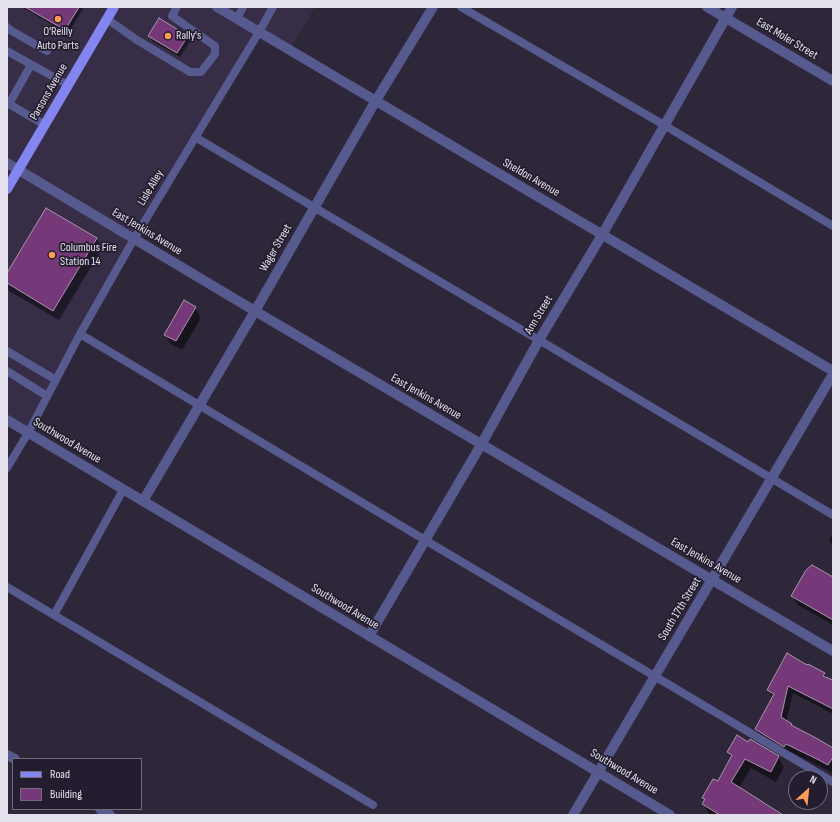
<!DOCTYPE html>
<style>
body{margin:0}
#map{position:relative;width:840px;height:822px;overflow:hidden;background:#2e2739;font-family:"Sofia Sans Condensed",sans-serif}
canvas{display:block}
.frame{position:absolute;inset:0;border:8px solid #e4e0ec;pointer-events:none}
.legend{position:absolute;left:12px;top:758px;width:130px;height:52px;box-sizing:border-box;background:#241d2f;border:1px solid #716b7b;margin:0;padding:5px 7px;list-style:none;font-size:12px;color:#e4e0ec}
.legend li{display:flex;align-items:center;gap:8px;height:20px}
.legend b{width:20px;border:1px solid #716b7b}
.north{position:absolute;left:788px;top:770px;width:40px;height:40px;box-sizing:border-box;background:#241d2f;border:1px solid #716b7b;border-radius:50%;rotate:27deg;font-size:11px;font-weight:700;line-height:16px;text-align:center;color:#e4e0ec}
.north::after{content:'';display:block;margin:auto;width:14px;height:18px;background:#fe9b59;clip-path:polygon(50% 0,100% 100%,50% 72%,0 100%)}
</style>
<div id="map">
<canvas width="840" height="822"></canvas>
<div class="frame"></div>
<ul class="legend">
<li><b style="height:5px;background:#8386f0"></b>Road</li>
<li><b style="height:11px;background:#75397a"></b>Building</li>
</ul>
<div class="north">N</div>
</div>
<script>
const c = document.querySelector('canvas').getContext('2d');
c.lineJoin = 'round';
function paint(path, color) { c.fillStyle = color; c.fill(path, 'evenodd'); }
const toPath = rows => new Path2D(rows.map(r => 'M' + r).join(''));
function trace(path, color, width, dash) { c.strokeStyle = color; c.lineWidth = width; c.lineCap = dash ? 'butt' : 'round'; c.setLineDash(dash || []); c.stroke(path); }
function label(font, color, halo, rows, align = 'center') {
  c.font = font + ' "Sofia Sans Condensed",sans-serif'; c.lineWidth = 3.5; c.setLineDash([]); c.textBaseline = 'middle'; c.strokeStyle = halo; c.fillStyle = color; for (const [text, x, y, turn = 0] of rows) {
    c.save(); c.translate(x, y); c.rotate((+turn || 0) * Math.PI / 180); c.textAlign = isNaN(turn) ? turn : align; if (halo) c.strokeText(text, 0, 0); c.fillText(text, 0, 0); c.restore();
  }
}
paint(toPath([
 [7,7,315,7,291,48,262,32,195,137,27,435,7,424]
]), '#372d46');
paint(toPath([
 [22,7,84,7,68,34],
 [149,36,187,37,190,41,180,57,152,41],
 [96,238,102,248,59,320,9,291,7,287,7,275],
 [195,308,201,318,182,350,171,344,165,335],
 [833,532,833,547,829,540],
 [833,579,833,625,798,605,792,596],
 [808,667,824,674,827,678,833,682,833,714,793,693,786,722,791,725,793,727,833,749,833,773,791,752,789,755,761,738,756,729,773,698,768,690],
 [750,741,778,757,784,767,776,782,751,768,739,788,775,815,710,815,709,814,703,804,705,801,703,798,718,783,732,758,728,752,749,743]
]), '#0007');
const building = toPath([
 [25,7,79,7,65,30,25,7],
 [159,18,188,36,177,53,148,36,159,18],
 [46,208,97,238,53,311,7,283,7,273,46,208],
 [184,300,196,307,176,341,164,335,184,300],
 [812,565,833,577,833,620,791,596,806,570,812,565],
 [787,653,807,665,808,664,825,673,823,676,833,680,833,709,788,686,781,717,792,724,791,725,816,738,833,748,833,757,828,765,819,760,786,744,784,747,755,729,774,694,767,690,787,653],
 [737,735,748,742,750,739,779,756,771,772,745,759,731,782,747,792,783,815,720,815,702,804,705,799,702,798,713,779,718,781,732,755,727,752,737,735]
]);
paint(building, '#75397a');
trace(building, '#a896a9', 1);
trace(toPath([
 [461,7,664,125,833,226],
 [107,19,137,40,190,72,201,72,215,54,215,46,172,16,177,7],
 [237,19,243,7],
 [7,27,10,30,47,51],
 [7,51,68,85],
 [31,65,9,104,45,125],
 [195,137,539,340,833,515],
 [80,334,425,540,833,782],
 [7,351,56,380],
 [7,371,47,396],
 [7,468,28,433,80,334,134,239,259,32,273,7],
 [7,587,373,805],
 [54,615,123,490]
]), '#575a8e', 8);
trace(toPath([
 [217,7,833,371],
 [707,7,833,81],
 [7,163,255,311,833,651],
 [7,420,670,815],
 [143,501,255,311,375,102,433,7],
 [369,636,481,445,539,340,602,235,732,7],
 [7,755,15,759],
 [100,809,110,815],
 [573,815,833,374]
]), '#575a8e', 10);
trace(toPath([
 [7,189,114,7]
]), '#8386f0', 10);
for (const [x, y, r, color] of [
 [58,19,4,"#fe9b59"],
 [168,36,4,"#fe9b59"],
 [52,255,4,"#fe9b59"]
]) { const dot = new Path2D(); dot.arc(x, y, r, 0, 2 * Math.PI); c.fillStyle = color; c.fill(dot); trace(dot, '#241d2f', 1.5); }
label('12px', '#e4e0ec', '#241d2f', [
 ["O'Reilly",58,32,"center"],
 ["Auto Parts",58,46,"center"],
 ["Rally's",176,36],
 ["Columbus Fire",60,248],
 ["Station 14",60,262]
], 'left');
label('12px', '#e4e0ec', '#241d2f', [
 ["East Moler Street",787,39,31],
 ["Parsons Avenue",49,92,-60],
 ["Sheldon Avenue",531,178,30],
 ["Lisle Alley",151,188,-59],
 ["East Jenkins Avenue",147,232,31],
 ["Wager Street",276,248,-60],
 ["Ann Street",539,315,-59],
 ["East Jenkins Avenue",426,397,30],
 ["Southwood Avenue",67,441,31],
 ["East Jenkins Avenue",706,561,30],
 ["Southwood Avenue",345,607,31],
 ["South 17th Street",680,609,-59],
 ["Southwood Avenue",624,772,31]
]);
</script>
